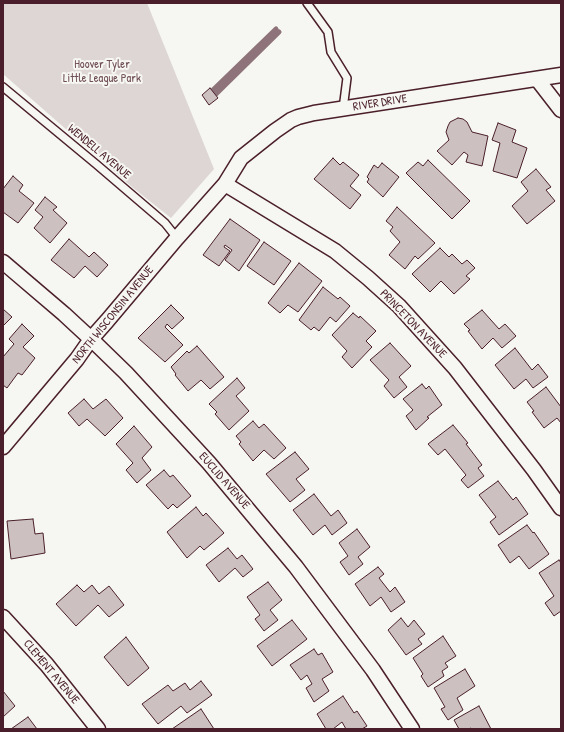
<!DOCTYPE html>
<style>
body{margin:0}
#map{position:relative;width:564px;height:732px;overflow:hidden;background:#f6f6f2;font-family:"Patrick Hand",sans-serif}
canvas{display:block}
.frame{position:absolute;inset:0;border:4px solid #4a1f2b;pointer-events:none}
</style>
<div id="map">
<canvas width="564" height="732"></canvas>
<div class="frame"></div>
</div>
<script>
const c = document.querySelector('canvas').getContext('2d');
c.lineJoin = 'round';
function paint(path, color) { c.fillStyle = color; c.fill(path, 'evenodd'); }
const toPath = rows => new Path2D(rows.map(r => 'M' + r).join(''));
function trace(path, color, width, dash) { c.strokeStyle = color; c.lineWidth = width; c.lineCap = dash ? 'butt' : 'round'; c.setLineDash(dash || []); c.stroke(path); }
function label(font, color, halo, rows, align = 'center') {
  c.font = font + ' "Patrick Hand",sans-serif'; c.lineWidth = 4; c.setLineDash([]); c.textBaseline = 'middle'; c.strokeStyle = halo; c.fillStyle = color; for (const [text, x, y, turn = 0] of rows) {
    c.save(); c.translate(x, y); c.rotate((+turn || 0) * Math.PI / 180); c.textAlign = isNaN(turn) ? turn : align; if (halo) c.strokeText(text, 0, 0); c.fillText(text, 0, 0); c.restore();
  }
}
paint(toPath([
 [3,3,147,3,214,169,171,218,132,187,3,74]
]), '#ddd6d5');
trace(toPath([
 [212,91,276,29],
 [215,95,279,32]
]), '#8e747a', 5);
const building = toPath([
 [210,88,218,98,209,105,202,95,210,88],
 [458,118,463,119,467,122,472,132,488,136,482,166,466,162,468,155,464,152,452,165,437,151,449,140,446,132,448,126,450,122,458,118],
 [498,123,516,130,512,142,527,148,517,178,493,171,500,143,492,140,498,123],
 [333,158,340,165,343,162,359,175,350,186,361,195,350,209,314,179,333,158],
 [428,160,470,201,452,219,406,173,418,162,423,166,428,160],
 [382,163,399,177,383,197,367,182,369,179,367,177,374,165,378,168,382,163],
 [536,169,551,187,546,190,555,201,527,224,512,206,528,191,521,182,536,169],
 [13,176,23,185,19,191,34,203,18,223,3,212,3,189,13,176],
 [45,197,57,207,53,210,67,223,50,243,34,228,43,217,35,210,45,197],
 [397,207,435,243,418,259,415,256,405,269,389,255,400,242,390,231,393,227,386,221,397,207],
 [230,219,260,240,239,271,225,260,232,250,225,245,224,247,230,251,219,266,203,255,230,219],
 [69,239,89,257,94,252,108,265,97,277,85,266,74,278,51,260,69,239],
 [264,242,291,261,274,285,247,266,264,242],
 [440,248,449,257,452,254,462,264,467,260,475,268,466,276,470,279,454,294,441,281,430,292,412,274,440,248],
 [299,263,322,281,298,312,288,305,280,313,268,303,299,263],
 [323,287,338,299,340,297,350,306,336,322,330,317,319,331,314,327,311,330,299,320,323,287],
 [171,305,184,318,172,329,167,324,165,327,183,345,165,362,138,338,171,305],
 [3,309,12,317,3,326,3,309],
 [482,310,499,329,505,324,516,336,502,348,493,338,482,349,468,331,470,330,464,324,482,310],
 [353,313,359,318,360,316,376,331,366,341,372,347,352,368,342,357,347,351,332,335,353,313],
 [22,324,34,336,23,347,35,358,22,375,18,373,7,388,3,385,3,357,14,344,9,339,22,324],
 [390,343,411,366,399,377,407,387,394,398,384,386,389,380,370,360,390,343],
 [197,346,224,377,210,389,201,380,188,391,175,375,176,374,171,367,187,351,189,353,197,346],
 [515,348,532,370,538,364,548,377,533,388,526,379,514,389,495,365,515,348],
 [237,378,245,388,236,396,249,411,229,430,215,414,217,412,209,404,237,378],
 [422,384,426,389,429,386,442,405,427,417,429,418,416,430,406,416,413,410,403,399,422,384],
 [546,387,561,407,561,423,557,418,544,428,532,412,534,411,527,402,546,387],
 [84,399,93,409,106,399,123,418,105,436,87,419,79,426,68,413,84,399],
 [253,421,259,428,264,424,286,448,274,459,264,450,253,461,239,444,241,442,236,436,253,421],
 [453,425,468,443,466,444,482,465,478,468,484,476,468,488,461,480,466,475,445,449,438,455,428,444,453,425],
 [134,426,152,447,142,458,151,470,137,483,126,470,133,463,116,444,134,426],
 [295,452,309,469,296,479,305,490,290,502,266,474,295,452],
 [164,470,170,477,173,475,191,496,177,508,173,504,168,509,146,485,164,470],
 [498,481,513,500,516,497,528,514,499,535,490,522,496,517,479,495,498,481],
 [314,494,331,516,338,510,347,523,332,535,325,525,313,535,293,510,314,494],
 [196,507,203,516,206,513,224,533,204,550,200,546,187,558,167,532,196,507],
 [33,519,35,534,43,533,45,553,11,559,7,521,33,519],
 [527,525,533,533,534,532,549,554,529,569,519,556,510,563,498,545,527,525],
 [357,529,370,547,358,557,363,564,349,575,340,562,348,556,339,543,357,529],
 [228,548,237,559,242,555,253,569,243,577,235,568,219,582,206,565,228,548],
 [559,560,561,563,561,611,554,616,545,603,554,596,539,573,559,560],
 [378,567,384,574,379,578,390,592,395,587,405,602,391,612,381,597,370,606,355,584,378,567],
 [268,582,282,600,270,610,278,620,264,631,255,619,260,615,247,597,268,582],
 [77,585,84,592,92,585,99,594,109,586,124,605,109,617,98,605,76,626,56,604,77,585],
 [401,618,408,627,414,620,425,634,418,639,422,644,406,655,388,630,401,618],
 [292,620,307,639,272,666,257,646,292,620],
 [443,636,456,656,445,663,448,667,442,671,444,676,428,687,421,676,423,674,413,658,443,636],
 [126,637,149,668,128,686,104,657,126,637],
 [314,649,318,655,322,653,333,672,322,679,329,691,314,702,306,688,312,684,307,675,301,680,290,665,314,649],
 [465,669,475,686,457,698,463,710,448,720,441,709,445,707,434,688,465,669],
 [201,681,212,695,187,713,181,706,158,724,142,704,168,685,173,691,185,683,190,690,201,681],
 [3,691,15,706,3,717,3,691],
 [343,696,354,713,357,711,367,726,362,729,346,729,342,722,333,729,326,729,317,714,343,696],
 [479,706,491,729,472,729,471,728,469,729,459,729,454,720,479,706],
 [201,709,214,729,172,729,201,709],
 [28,717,37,729,11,729,28,717]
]);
paint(building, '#ccc1c0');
trace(building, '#4a1f2b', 1);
const lane = toPath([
 [307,3,328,32,331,52,347,78,343,109],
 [3,87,96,164,165,223,177,238]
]);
const street = toPath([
 [537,79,561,110],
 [225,184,335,251,368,278,399,306,455,368,534,470,561,508],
 [3,262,64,314,91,339,126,373,209,463,296,567,373,670,412,729],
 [3,447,77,359,91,339,107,321,177,238,225,184,241,158,275,131,291,120,298,117,314,113,561,75],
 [3,617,47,665,98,729]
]);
trace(lane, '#4a1f2b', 10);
trace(street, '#4a1f2b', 17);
trace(lane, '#f6f6f2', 7);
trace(street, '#f6f6f2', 14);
label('12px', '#6f4d56', '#f6f6f2', [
 ["Hoover Tyler",102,65],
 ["Little League Park",102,79]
]);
label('12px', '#4a1f2b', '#f6f6f2', [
 ["RIVER DRIVE",380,103,-9],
 ["WENDELL AVENUE",99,152,40],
 ["NORTH WISCONSIN AVENUE",113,315,-51],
 ["PRINCETON AVENUE",413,324,46],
 ["EUCLID AVENUE",224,481,49],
 ["CLEMENT AVENUE",51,672,50]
]);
</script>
